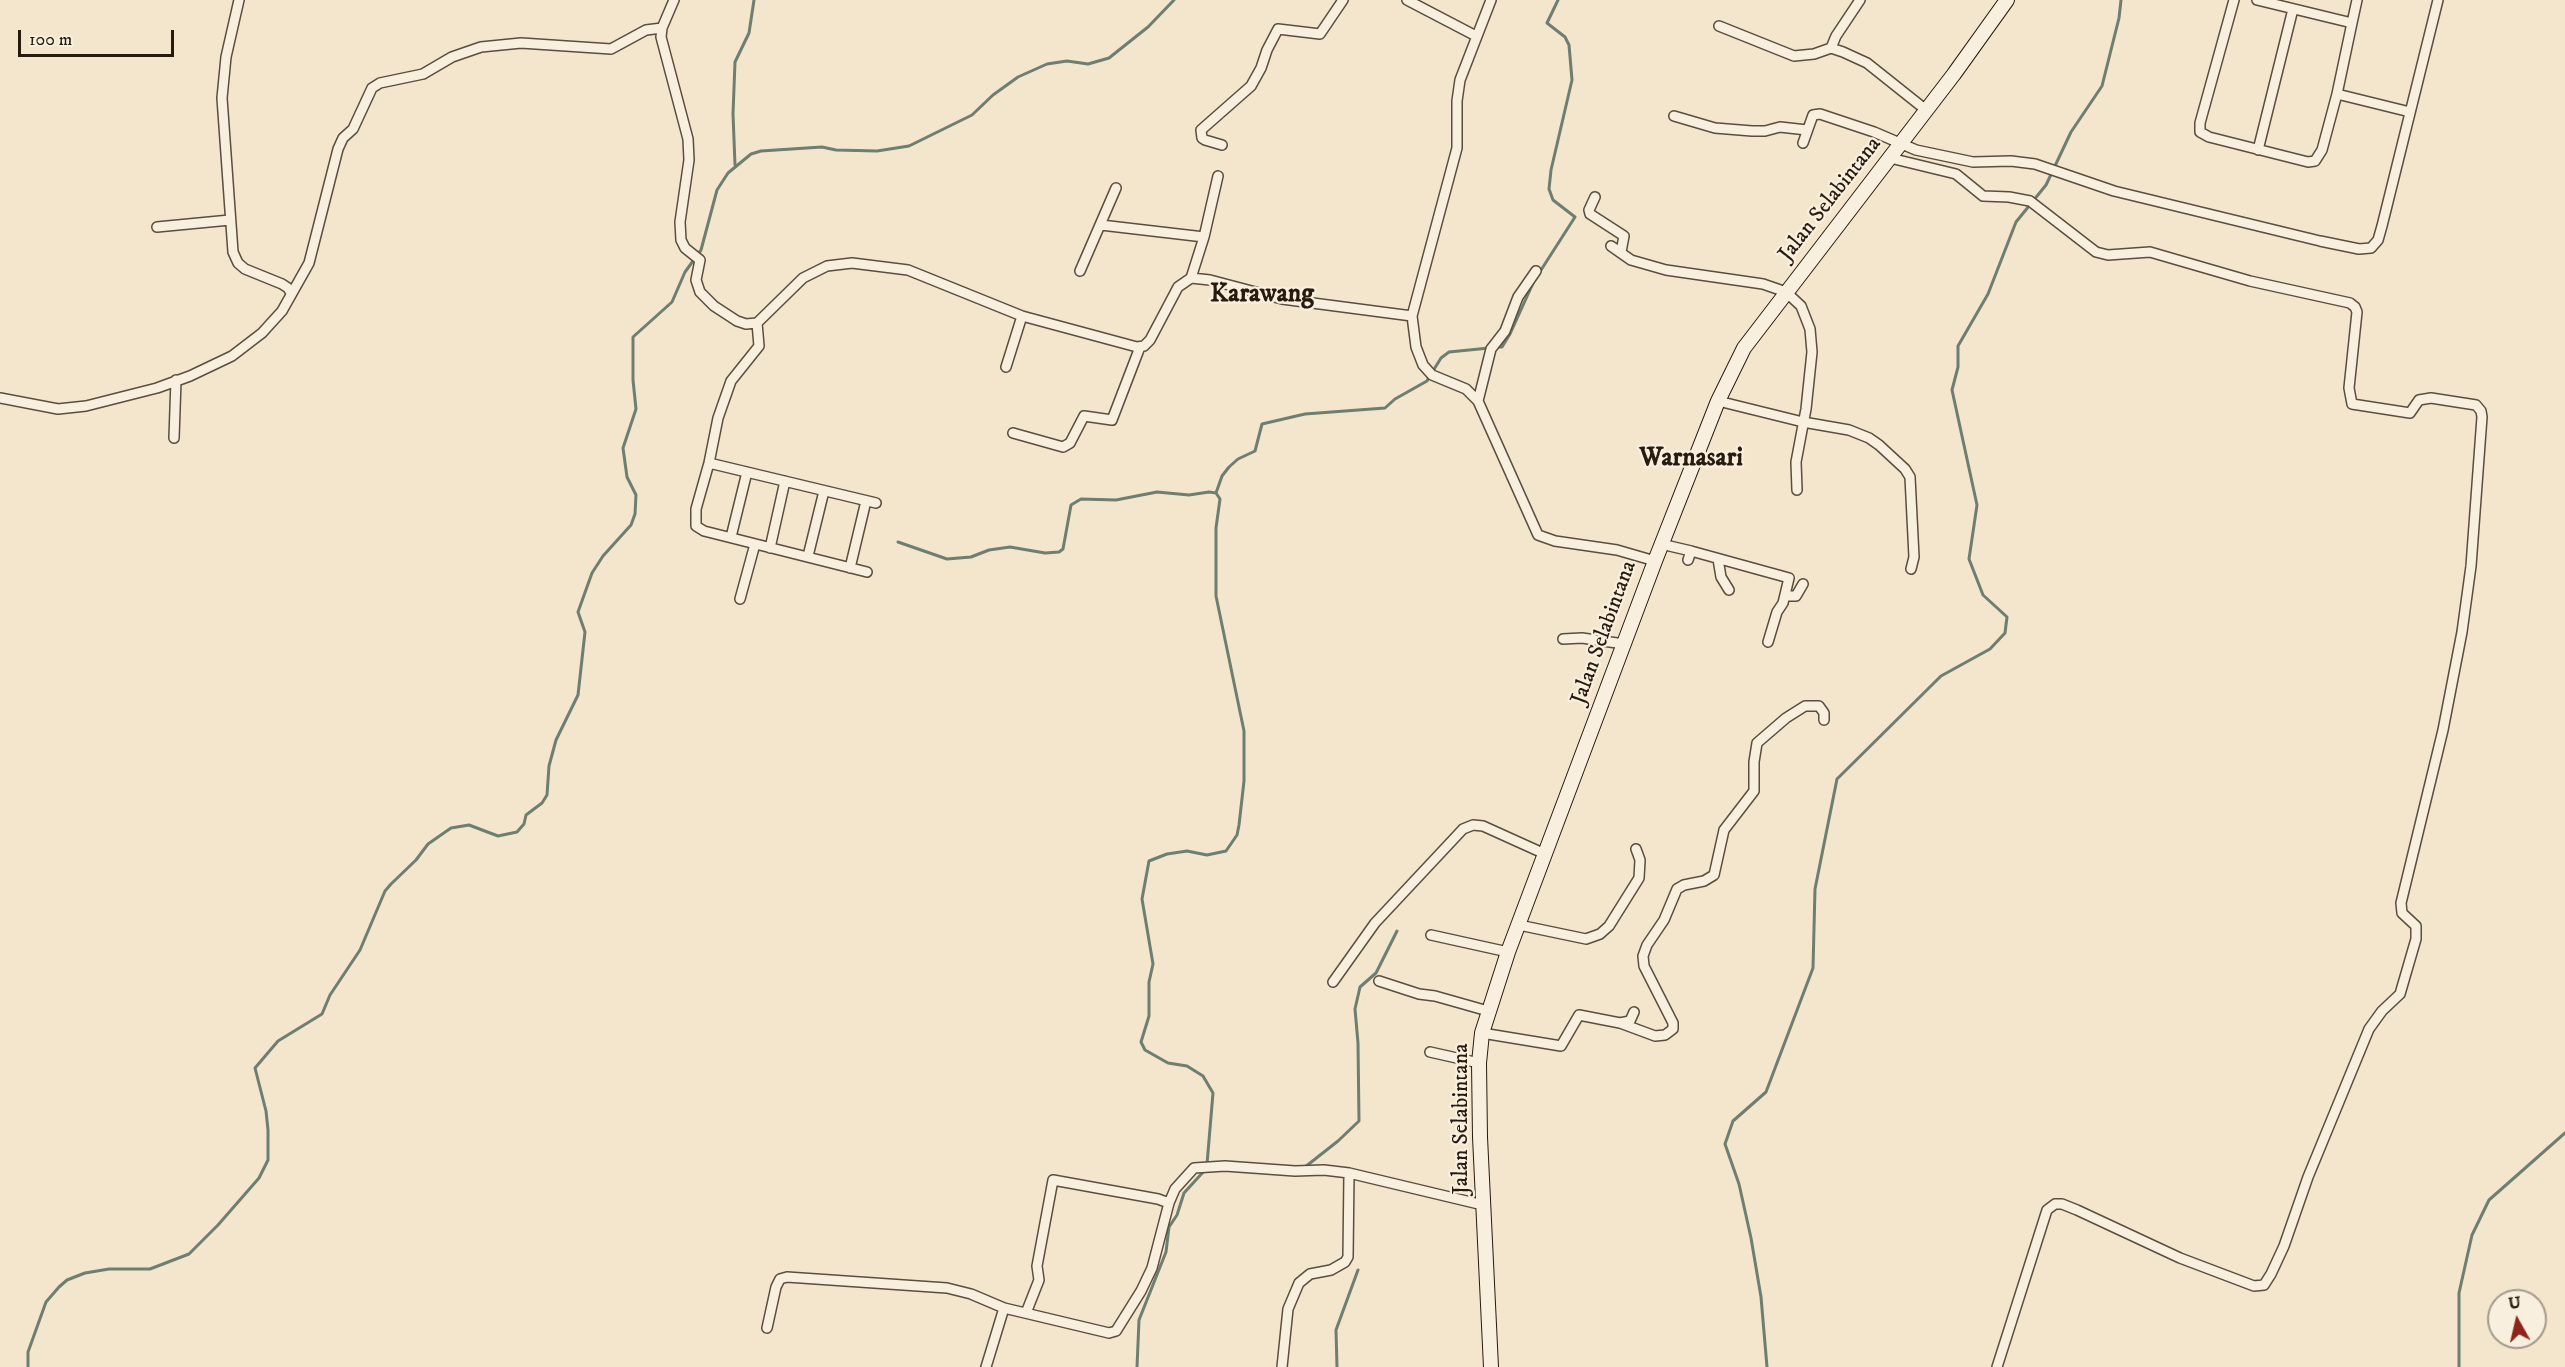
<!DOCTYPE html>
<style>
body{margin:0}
#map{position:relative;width:2565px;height:1367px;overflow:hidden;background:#f4e6cd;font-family:"IM FELL DW Pica",serif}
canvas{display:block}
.north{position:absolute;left:2487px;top:1289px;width:60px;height:60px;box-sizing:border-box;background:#f8efde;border:2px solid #a49a8b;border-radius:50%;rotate:352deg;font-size:16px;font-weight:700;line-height:24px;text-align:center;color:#271b0f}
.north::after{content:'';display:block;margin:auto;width:21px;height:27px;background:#8f2418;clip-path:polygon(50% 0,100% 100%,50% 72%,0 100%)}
.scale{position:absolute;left:18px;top:30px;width:156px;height:27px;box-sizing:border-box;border:3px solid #271b0f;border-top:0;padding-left:8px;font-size:18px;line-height:21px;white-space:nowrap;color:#271b0f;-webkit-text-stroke:4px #f8efde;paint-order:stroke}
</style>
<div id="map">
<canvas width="2565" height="1367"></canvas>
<div class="north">U</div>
<div class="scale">100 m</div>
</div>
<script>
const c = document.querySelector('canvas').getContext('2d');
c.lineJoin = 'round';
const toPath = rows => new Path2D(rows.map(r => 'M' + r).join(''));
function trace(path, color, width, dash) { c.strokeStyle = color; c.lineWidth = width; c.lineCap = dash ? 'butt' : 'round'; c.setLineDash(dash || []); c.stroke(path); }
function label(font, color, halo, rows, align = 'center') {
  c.font = font + ' "IM FELL DW Pica",serif'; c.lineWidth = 4.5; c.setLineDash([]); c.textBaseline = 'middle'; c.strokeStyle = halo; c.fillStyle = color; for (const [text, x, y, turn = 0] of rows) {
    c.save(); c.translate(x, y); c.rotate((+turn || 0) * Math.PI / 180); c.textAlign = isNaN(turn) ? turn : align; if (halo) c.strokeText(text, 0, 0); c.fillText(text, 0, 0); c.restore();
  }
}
trace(toPath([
 [735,165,733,114,735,62,749,33,754,0],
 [1495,347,1502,347,1510,334,1534,281,1575,217,1553,200,1549,189,1551,170,1572,80,1569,45,1565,37,1547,23,1558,0],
 [1433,371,1441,358,1449,352,1489,348],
 [1216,493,1222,476,1229,467,1238,459,1255,451,1262,424,1305,414,1385,408,1395,399,1427,381,1429,377],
 [898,542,947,559,971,557,989,550,1010,547,1045,553,1059,552,1063,549,1071,505,1081,499,1116,500,1157,492,1189,495,1209,492,1216,493,1220,499,1216,528,1216,596,1244,731,1244,781,1239,825,1237,835,1226,851,1207,855,1187,851,1167,854,1149,861,1142,899,1153,964,1149,982,1149,1016,1141,1042,1145,1050,1168,1063,1187,1066,1203,1076,1213,1093,1207,1164],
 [1305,1167,1338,1141,1359,1121,1358,1043,1355,1009,1360,987,1376,973,1397,931],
 [28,1367,28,1352,46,1302,59,1287,67,1280,85,1273,109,1269,150,1269,189,1254,218,1225,259,1178,268,1160,268,1130,266,1111,255,1068,278,1041,322,1014,330,995,360,950,385,891,391,884,416,860,428,844,451,828,469,825,498,836,517,832,524,824,526,815,542,803,547,795,549,766,556,740,578,695,585,632,578,612,592,573,603,556,631,525,635,514,636,495,627,477,623,448,636,409,633,380,633,337,672,302,685,272,701,250,717,190,728,173,751,154,761,151,822,147,836,150,877,151,909,146,972,115,993,95,1018,77,1047,64,1067,61,1088,64,1109,58,1148,27,1174,0],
 [1137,1367,1139,1320,1166,1252,1169,1227,1177,1215,1184,1193,1205,1170],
 [1337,1367,1336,1330,1358,1270],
 [1767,1367,1761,1297,1751,1238,1739,1184,1725,1144,1733,1121,1766,1092,1813,968,1815,889,1837,779,1941,676,1990,649,2005,633,2007,617,1983,595,1969,559,1977,505,1952,390,1958,367,1958,346,1988,294,2016,222,2046,185,2071,132,2102,86,2119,18,2121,0],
 [2459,1367,2459,1293,2472,1235,2489,1200,2565,1133]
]), '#6e7e70', 3);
const street = toPath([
 [239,0,226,57,222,98,233,252,238,263,245,269,282,284,288,288,291,293],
 [674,0,662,28,661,37,688,139,689,160,680,222,681,240,685,248,700,260,696,280,700,292,714,306,737,321,746,324,757,323,803,278,827,266,852,263,908,270,1022,316,1137,347,1144,346,1150,340,1178,287,1191,278,1210,280,1282,299,1412,316],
 [1407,0,1476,36],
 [1491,0,1460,80,1457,101,1457,148,1412,316,1416,347,1423,365,1432,375,1466,389,1478,401,1538,535,1555,541,1617,550,1655,561],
 [2234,0,2200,123,2200,132,2209,137,2308,162,2315,161,2322,150,2337,94,2352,23,2257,0],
 [2352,23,2357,0],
 [1719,26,1794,56,1814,54,1831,48,1843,52,1867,63,1926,110],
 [1831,48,1836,36,1860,0],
 [2337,94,2410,112],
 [1674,116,1715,128,1752,131,1765,131,1780,127,1807,130],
 [1803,143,1813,115,1820,114,1874,132,1916,150,1973,162,2011,161,2035,164,2114,191,2320,241,2359,249,2371,248,2378,240,2382,226,2438,0],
 [1222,145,1205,140,1202,138,1201,130,1251,86,1261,68,1267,50,1278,29,1320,34,1343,0],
 [2258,150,2293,9],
 [1890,158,1956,174,1983,196,2009,197,2030,201,2096,252,2108,255,2150,252,2250,281,2350,303,2355,307,2357,312,2349,388,2352,404,2410,413,2419,400,2431,398,2476,405,2481,411,2482,417,2471,566,2462,632,2443,730,2401,903,2402,913,2416,926,2416,939,2400,994,2382,1011,2369,1029,2308,1177,2284,1246,2271,1274,2264,1285,2254,1286,2180,1258,2077,1210,2062,1204,2055,1204,2047,1210,1997,1367],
 [1595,197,1589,210,1590,214,1624,236,1621,252],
 [1101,225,1204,237],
 [157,227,230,220],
 [1611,246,1631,260,1666,270,1763,284,1786,292,1801,306,1810,329,1812,352,1806,409,1796,462,1797,490],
 [1080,271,1116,188],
 [1191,278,1204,237,1218,176],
 [757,323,759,346,731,381,718,418,709,463,696,509,696,526,704,531,867,572],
 [1006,367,1022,316],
 [0,398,58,409,86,406,157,388,190,376,232,356,262,333,282,311,309,263,338,149,343,138,353,129,372,88,380,83,423,74,452,57,481,47,521,43,611,49,646,30,662,28],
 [1478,401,1491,349,1505,331,1518,297,1536,271],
 [1718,401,1803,422,1849,430,1869,438,1879,445,1905,469,1910,477,1914,557,1911,569],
 [1013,433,1063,447,1070,443,1084,416,1112,420,1140,347],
 [174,438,176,380],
 [709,463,876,503],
 [731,537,747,472],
 [1661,544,1691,551,1688,560],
 [770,548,785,481],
 [1691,551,1789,578,1783,603,1777,612,1768,642],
 [808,556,824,491],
 [1718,559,1721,577,1729,590],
 [850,568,866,501],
 [1785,596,1796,596,1803,584],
 [740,599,755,544],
 [1563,639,1582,638,1624,644],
 [1519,925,1586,939,1600,934,1609,926,1639,878,1640,860,1636,849],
 [1431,935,1508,952],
 [1379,981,1419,994,1435,996,1488,1011],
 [1333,982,1375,923,1463,829,1473,825,1483,826,1545,854],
 [1620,1023,1655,1036,1665,1035,1673,1029,1673,1023,1644,966,1643,956,1647,945,1664,920,1677,889,1684,885,1704,881,1714,875,1724,830,1754,791,1754,762,1757,743,1786,718,1805,706,1819,706,1824,713,1824,720],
 [1482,1033,1561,1046,1579,1015,1620,1023,1630,1021,1634,1012],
 [1430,1052,1479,1063],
 [1026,1313,1039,1280,1037,1266,1053,1180,1158,1199,1169,1203],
 [767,1328,776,1287,780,1279,787,1277,947,1288,971,1294,1004,1308],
 [986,1367,1004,1308,1109,1333,1116,1331,1141,1291,1152,1268,1169,1203,1175,1189,1194,1168,1225,1166,1295,1171,1324,1170,1349,1173],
 [1282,1367,1288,1309,1299,1283,1310,1274,1331,1270,1345,1262,1348,1257,1349,1173,1483,1205]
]);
const secondary = toPath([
 [1491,1367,1480,1137,1479,1063,1482,1033,1508,952,1655,561,1718,401,1744,348,1954,74,2007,0]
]);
trace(street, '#5a4e3e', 12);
trace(secondary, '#271b0f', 16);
trace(street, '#f8efde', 9);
trace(secondary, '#f8efde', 14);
label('22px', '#271b0f', '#f8efde', [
 ["Jalan Selabintana",1831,200,-52],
 ["Jalan Selabintana",1605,633,-70],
 ["Jalan Selabintana",1462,1119,-90]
]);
label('bold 26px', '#271b0f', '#f8efde', [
 ["Karawang",1262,296],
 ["Warnasari",1691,460]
]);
</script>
